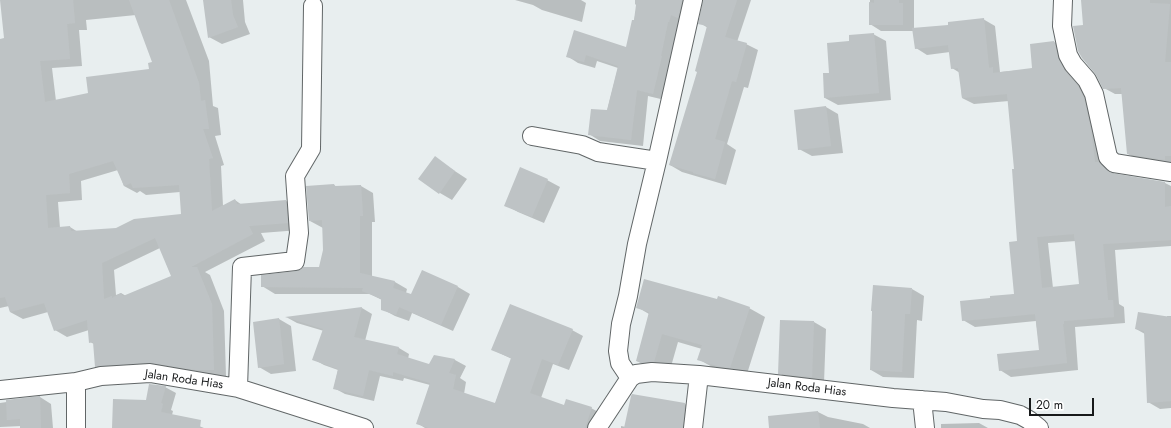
<!DOCTYPE html>
<style>
body{margin:0}
#map{position:relative;width:1171px;height:428px;overflow:hidden;background:#e8eeef;font-family:Jost,sans-serif}
canvas{display:block}
.scale{position:absolute;left:1029px;top:398px;width:65px;height:18px;box-sizing:border-box;border:2px solid #17191a;border-top:0;padding-left:5px;font-size:12px;line-height:14px;white-space:nowrap;color:#17191a;-webkit-text-stroke:3px #fff;paint-order:stroke}
</style>
<div id="map">
<canvas width="1171" height="428"></canvas>
<div class="scale">20 m</div>
</div>
<script>
const c = document.querySelector('canvas').getContext('2d');
c.lineJoin = 'round';
function paint(path, color) { c.fillStyle = color; c.fill(path, 'evenodd'); }
const toPath = rows => new Path2D(rows.map(r => 'M' + r).join(''));
function trace(path, color, width, dash) { c.strokeStyle = color; c.lineWidth = width; c.lineCap = dash ? 'butt' : 'round'; c.setLineDash(dash || []); c.stroke(path); }
function label(font, color, halo, rows, align = 'center') {
  c.font = font + ' Jost,sans-serif'; c.lineWidth = 3; c.setLineDash([]); c.textBaseline = 'middle'; c.strokeStyle = halo; c.fillStyle = color; for (const [text, x, y, turn = 0] of rows) {
    c.save(); c.translate(x, y); c.rotate((+turn || 0) * Math.PI / 180); c.textAlign = isNaN(turn) ? turn : align; if (halo) c.strokeText(text, 0, 0); c.fillText(text, 0, 0); c.restore();
  }
}
paint(toPath([
 [1,0,186,0,209,61,213,106,218,108,221,135,215,136,224,165,221,166,223,206,235,200,242,205,286,201,298,208,300,230,261,233,265,241,205,272,210,275,224,311,226,376,108,373,96,366,94,344,90,342,89,330,67,337,55,330,48,312,23,319,10,312,9,306,0,308,0,40,5,39],
 [136,15,153,63,150,70,90,94,56,101,52,68,82,66,79,30,87,30,86,20],
 [118,170,124,186,137,193,140,191,146,195,180,192,183,215,116,229,78,232,70,227,60,228,58,202,82,200,81,181],
 [160,248,172,277,126,296,121,293,116,295,114,270],
 [204,0,247,0,243,0,245,22,250,34,222,44,209,37],
 [515,0,581,0,586,3,582,22,542,10,533,5],
 [638,0,696,0,665,100,648,96,643,146,600,141,589,134,607,111,618,68,597,61,595,68,578,63,567,56,627,48,634,21],
 [704,0,751,0,737,42,746,44,758,50,748,88,744,87,727,144,736,150,726,185,682,172,670,165,698,72,708,28,700,23],
 [870,0,914,0,914,29,949,26,983,19,995,26,1000,72,1033,69,1054,42,1066,49,1090,93,1111,170,1115,175,1165,183,1171,186,1171,246,1115,250,1119,304,1124,307,1125,323,1075,327,1078,370,1011,377,1000,370,1040,351,1036,321,975,327,963,320,991,299,1015,294,1018,242,1015,170,1009,101,974,104,962,98,960,73,952,68,950,52,927,55,916,48,914,31,881,31,870,24],
 [1076,241,1080,285,1053,288,1048,243],
 [1082,0,1171,0,1171,165,1139,160,1128,154,1123,94,1115,94,1104,88,1084,26],
 [873,34,886,41,891,100,838,105,825,98,830,74,850,42],
 [826,107,838,114,843,153,812,156,799,149],
 [435,158,467,179,452,200,440,193],
 [547,180,560,187,544,223,518,212,505,205],
 [334,185,337,187,361,186,373,193,375,222,372,222,372,277,395,282,407,289,406,293,412,295,458,287,470,294,453,331,412,313,409,321,395,316,382,309,382,300,370,294,275,294,262,286,320,268,324,250,323,228,310,221],
 [912,289,924,296,922,321,917,320,914,378,883,377,871,370],
 [637,307,749,308,765,317,746,377,714,368,698,359,702,349,678,342,670,370,653,370,637,361,649,314],
 [362,308,372,314,365,341,399,348,409,354,408,359,429,366,434,356,455,360,466,366,460,378,466,382,464,394,495,404,512,359,493,350,572,330,583,336,569,370,553,364,541,398,565,406,591,408,602,414,597,428,425,428,417,423,430,385,404,378,403,381,380,376,374,401,345,394,334,388,338,370,324,365,313,359,324,331,297,323,288,318],
 [1167,316,1171,316,1171,408,1160,409,1148,402,1145,334,1136,329,1167,317],
 [279,319,291,326,296,371,271,374,259,367],
 [814,322,826,329,824,383,791,380,779,373],
 [165,387,176,393,171,410,173,411,172,415,204,428,113,428,146,401],
 [40,397,51,404,53,428,22,428,22,426,0,427,0,403],
 [685,404,695,410,693,428,621,428,621,426,626,427],
 [818,412,828,417,863,424,870,428,777,428],
 [979,423,988,428,941,428,941,424]
]), '#0003');
paint(toPath([
 [0,0,73,0,75,23,67,24,70,59,40,61,45,102,88,93,86,77,149,69,148,63,152,62,129,0,169,0,199,83,201,101,205,100,209,129,203,129,213,158,209,159,212,211,235,199,237,204,286,200,288,223,249,226,253,234,191,267,197,267,212,304,214,370,196,370,150,363,95,367,93,342,89,343,87,320,54,331,44,303,10,312,5,297,0,298,0,39,4,38],
 [113,161,124,186,131,183,133,188,179,185,181,214,134,219,116,228,71,231,70,226,48,228,46,195,70,193,69,174],
 [155,238,171,276,123,296,121,293,112,298,112,296,104,299,102,263],
 [203,0,231,0,233,15,238,27,208,38],
 [635,0,682,0,678,18,671,15,669,22,668,22,661,56,662,56,653,94,637,90,631,140,588,135,591,109,607,110,618,66,586,55,584,62,566,57,574,30,626,47,632,20,634,20,636,5,635,4],
 [703,0,737,0,725,37,747,43,736,82,732,81,715,139,725,142,715,179,693,173,693,172,669,165,697,72,695,71,707,26,698,24],
 [874,0,899,0,899,3,903,3,903,25,869,25,869,2,874,3],
 [1081,0,1150,0,1150,3,1170,4,1165,62,1171,62,1171,156,1165,156,1165,160,1127,154,1121,88,1103,89,1096,75,1082,58,1078,51,1073,26,1083,25],
 [984,18,989,68,993,67,993,73,1032,68,1030,44,1054,41,1059,60,1065,71,1078,86,1084,98,1091,130,1095,162,1099,162,1107,170,1112,173,1165,182,1165,207,1171,206,1171,240,1103,244,1108,300,1113,300,1114,317,1064,321,1064,324,1063,324,1067,363,999,371,997,354,1039,350,1035,314,962,321,960,301,990,298,990,296,1014,294,1009,242,1017,241,1012,169,1014,169,1007,94,962,98,958,68,951,69,948,45,915,49,912,28,948,25,948,22],
 [1074,234,1079,284,1042,288,1037,237],
 [874,33,879,93,824,98,823,73,829,73,827,43,849,41,849,35],
 [826,106,831,146,798,150,794,110],
 [435,156,455,171,439,194,418,179],
 [520,167,548,179,532,217,504,206],
 [334,184,335,186,361,185,363,216,360,216,360,273,395,281,393,288,411,294,422,270,458,286,441,325,399,307,396,315,381,310,381,299,362,291,363,288,261,287,261,275,296,271,303,267,319,267,323,250,322,220,309,221,306,186],
 [644,279,717,299,718,296,750,307,730,368,721,367,697,360,702,345,662,334,654,362,642,363,636,361,649,312,636,308],
 [873,285,912,288,910,314,905,314,902,372,870,370,872,311,871,311],
 [510,304,573,329,558,365,542,359,530,393,564,405,566,399,592,407,585,428,429,428,416,424,430,383,393,372,393,376,369,370,363,396,333,389,338,369,312,360,323,329,285,317,362,307,354,337,399,347,397,354,429,364,434,355,455,359,449,373,456,375,453,389,495,403,511,358,491,350],
 [1138,312,1171,317,1171,401,1147,403,1144,331,1135,329],
 [279,318,284,364,258,368,253,322],
 [780,320,814,321,812,377,778,374],
 [149,384,166,386,161,403,163,404,161,412,201,420,200,428,112,428,113,399,146,400],
 [632,394,685,403,683,428,624,428,631,396],
 [40,396,41,428,20,428,20,419,7,420,6,400],
 [818,411,820,428,769,428,768,416]
]), '#bec3c5');
const minor = toPath([
 [1063,0,1062,26,1068,55,1073,64,1087,80,1094,94,1108,157,1114,163,1171,172],
 [532,136,582,145,598,152,657,161],
 [630,378,620,363,618,351,621,324,628,296,637,244,657,161,693,0],
 [238,388,242,267,295,261,299,233,295,176,311,149,313,6],
 [0,390,76,382,101,376,150,373,238,388,364,428],
 [922,400,925,428],
 [76,428,76,382],
 [597,428,630,378,636,374,652,372,699,375,893,398,946,402,983,409,1000,410,1020,415,1029,420,1039,428],
 [693,428,699,375]
]);
trace(minor, '#616667', 20);
trace(minor, '#fff', 18);
label('12px', '#17191a', '#fff', [
 ["Jalan Roda Hias",184,380,8],
 ["Jalan Roda Hias",807,388,7]
]);
</script>
